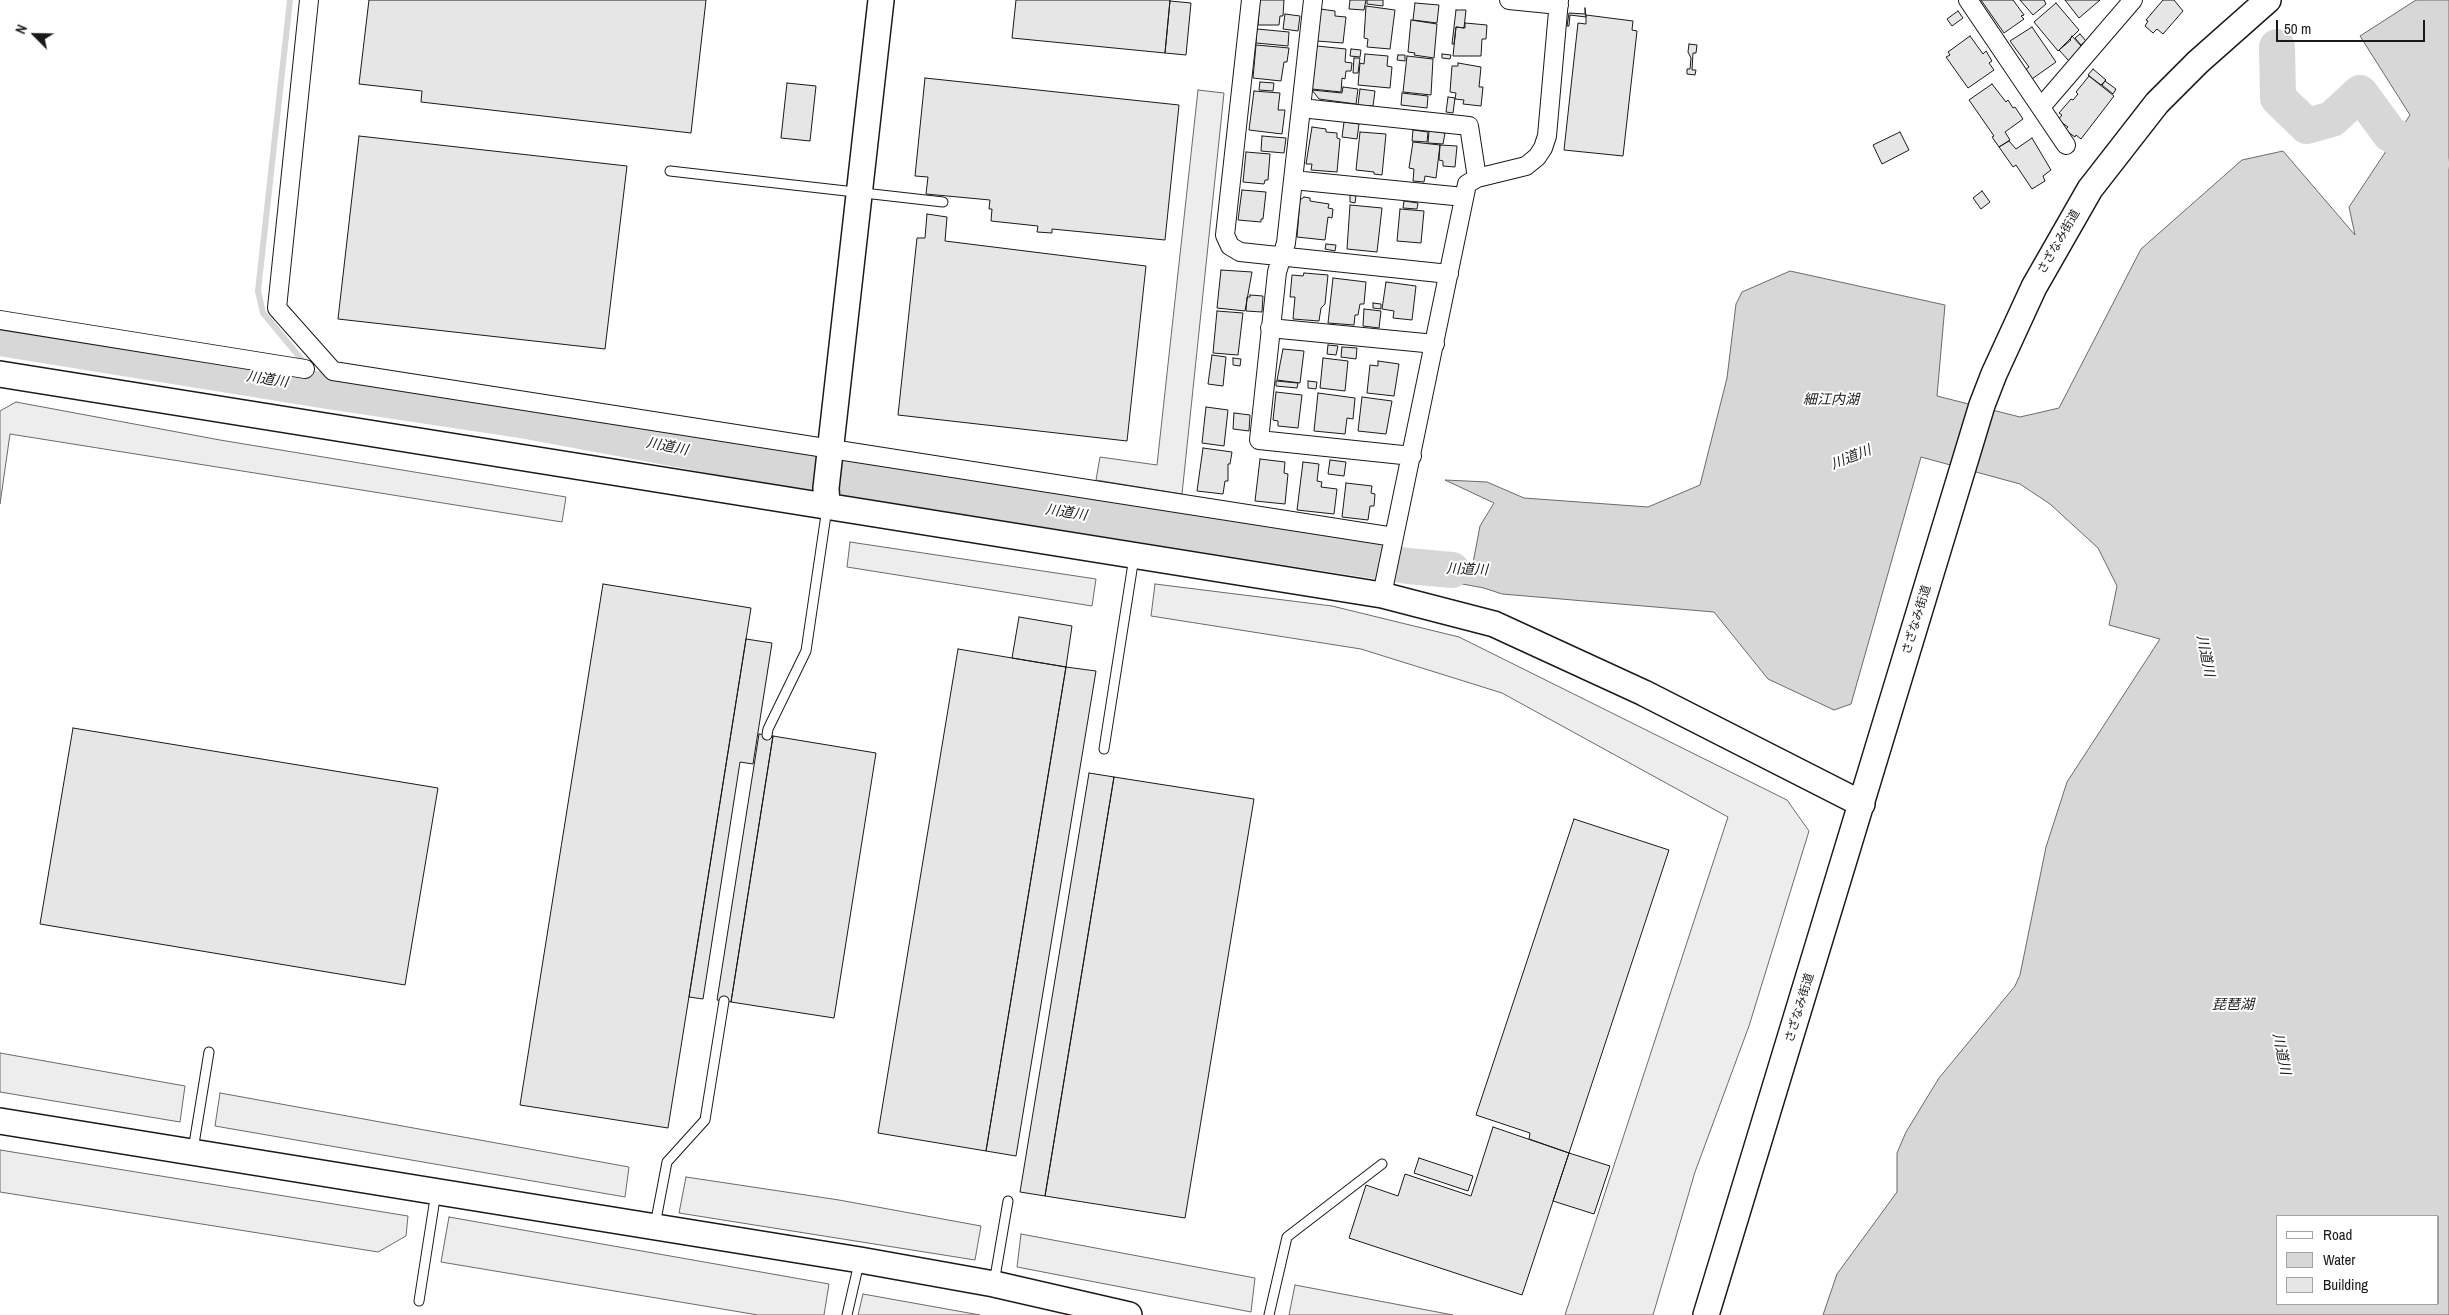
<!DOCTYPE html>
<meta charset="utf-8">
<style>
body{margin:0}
#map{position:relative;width:2449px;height:1315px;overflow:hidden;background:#fff;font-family:"Archivo Narrow",sans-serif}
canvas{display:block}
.legend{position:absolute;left:2276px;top:1215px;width:162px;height:90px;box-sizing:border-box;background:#fff;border:1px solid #a3a3a3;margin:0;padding:6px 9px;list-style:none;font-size:15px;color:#1a1a1a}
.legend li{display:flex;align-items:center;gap:10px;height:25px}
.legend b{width:25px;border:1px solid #a3a3a3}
.north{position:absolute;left:10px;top:10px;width:50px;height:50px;-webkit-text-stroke:4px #fff;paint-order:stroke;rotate:293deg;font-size:14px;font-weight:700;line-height:20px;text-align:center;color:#1a1a1a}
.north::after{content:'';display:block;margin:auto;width:18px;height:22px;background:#1a1a1a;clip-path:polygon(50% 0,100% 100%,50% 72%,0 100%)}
.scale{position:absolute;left:2276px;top:20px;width:149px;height:22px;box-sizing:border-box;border:2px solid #1a1a1a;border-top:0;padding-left:6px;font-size:15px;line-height:18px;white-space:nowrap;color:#1a1a1a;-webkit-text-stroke:4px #fff;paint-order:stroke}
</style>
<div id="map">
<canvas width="2449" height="1315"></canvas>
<ul class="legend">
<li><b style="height:6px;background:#fff"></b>Road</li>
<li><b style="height:14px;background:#d7d7d7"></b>Water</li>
<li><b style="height:14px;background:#e6e6e6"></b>Building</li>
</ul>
<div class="north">N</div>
<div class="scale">50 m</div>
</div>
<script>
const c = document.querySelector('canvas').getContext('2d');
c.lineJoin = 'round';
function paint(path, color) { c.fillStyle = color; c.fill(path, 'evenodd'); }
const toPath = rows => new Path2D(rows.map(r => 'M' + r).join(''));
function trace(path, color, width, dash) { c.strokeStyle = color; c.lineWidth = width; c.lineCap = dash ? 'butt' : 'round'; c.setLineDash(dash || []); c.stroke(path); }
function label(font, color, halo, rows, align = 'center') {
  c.font = font + ' "Archivo Narrow","Noto Sans JP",sans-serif'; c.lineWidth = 4; c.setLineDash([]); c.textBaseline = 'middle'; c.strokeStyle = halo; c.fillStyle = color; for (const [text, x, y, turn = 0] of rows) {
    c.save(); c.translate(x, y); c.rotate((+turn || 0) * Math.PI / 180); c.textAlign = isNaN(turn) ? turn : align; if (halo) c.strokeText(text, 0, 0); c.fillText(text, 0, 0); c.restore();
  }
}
const built = toPath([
 [1198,90,1224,93,1182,494,1096,480,1100,457,1157,465,1198,90],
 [16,402,220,440,566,497,562,522,10,434,0,504,0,411,16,402],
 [850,542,1096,579,1092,606,847,567,850,542],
 [1155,584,1332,606,1459,637,1787,800,1809,831,1749,1026,1695,1172,1653,1315,1565,1315,1728,817,1502,693,1361,649,1151,616,1155,584],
 [0,1053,185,1086,180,1122,0,1092,0,1053],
 [220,1093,629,1167,625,1197,215,1126,220,1093],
 [0,1150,408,1216,406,1236,378,1252,0,1192,0,1150],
 [686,1177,839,1200,981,1226,975,1260,679,1213,686,1177],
 [449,1217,829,1284,824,1315,758,1315,441,1262,449,1217],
 [1021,1234,1255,1278,1251,1312,1017,1267,1021,1234],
 [1295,1285,1453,1315,1289,1315,1295,1285],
 [863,1294,980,1315,858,1315,863,1294]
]);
paint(built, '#ededed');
trace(built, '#6a6a6a', 1);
const water = toPath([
 [2416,0,2449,0,2449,1315,1823,1315,1837,1274,1897,1192,1897,1153,1906,1132,1939,1078,2015,986,2020,975,2046,847,2067,782,2160,639,2109,625,2117,586,2098,548,2050,504,2020,484,1921,457,1851,704,1834,710,1768,679,1714,612,1502,594,1484,588,1403,573,1404,557,1473,563,1480,526,1494,503,1445,480,1487,482,1524,498,1648,507,1700,485,1727,378,1736,304,1742,292,1790,271,1945,305,1937,396,2020,417,2059,408,2141,249,2242,160,2283,151,2355,235,2349,207,2410,115,2360,36,2416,0],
 [2278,1216,2438,1216,2438,1304,2278,1304,2278,1216]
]);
paint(water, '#d7d7d7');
trace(water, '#6a6a6a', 1);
trace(toPath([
 [290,0,258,291,263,313,328,391]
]), '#d7d7d7', 6);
trace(toPath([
 [2277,47,2278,98,2307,126,2332,119,2360,93,2390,134,2429,154,2431,164],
 [0,338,328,391,527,421,769,466,1408,566,1452,570]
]), '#d7d7d7', 36);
const building = toPath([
 [369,0,706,0,691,133,421,102,422,91,359,84,369,0],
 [1016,0,1170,0,1165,53,1012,38,1016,0],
 [1260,0,1284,0,1283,16,1280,16,1279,25,1258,25,1260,0],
 [1350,0,1366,0,1364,10,1349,9,1350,0],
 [1367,0,1383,0,1383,6,1367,4,1367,0],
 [1981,0,2013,0,2024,15,2021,16,2024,19,2004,33,1981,0],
 [2020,0,2044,0,2046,4,2033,15,2020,0],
 [2065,0,2100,0,2079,18,2065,0],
 [2163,0,2174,0,2183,11,2163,34,2157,29,2153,33,2145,26,2148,21,2146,20,2163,0],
 [1170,1,1191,3,1186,55,1165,53,1170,1],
 [1415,3,1439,5,1437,23,1413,20,1415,3],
 [2056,3,2079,30,2058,51,2034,22,2056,3],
 [1366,6,1395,10,1390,49,1367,47,1368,39,1364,38,1366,6],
 [1585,8,1586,17,1570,15,1569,26,1567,26,1569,13,1585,14,1585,8],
 [1320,9,1335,11,1335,16,1346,17,1343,43,1317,41,1320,9],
 [1456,10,1466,10,1464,28,1456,27,1454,44,1452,44,1456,10],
 [1958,11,1963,18,1952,26,1947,19,1958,11],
 [1285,14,1300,16,1298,31,1283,29,1285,14],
 [1586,15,1633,21,1632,30,1637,31,1623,156,1564,150,1578,23,1586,24,1586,15],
 [1411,20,1437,24,1434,58,1414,55,1415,53,1408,52,1411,20],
 [1465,23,1487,25,1486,39,1482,39,1481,56,1453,56,1456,27,1465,28,1465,23],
 [2032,27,2056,62,2032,79,2025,70,2029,67,2010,41,2032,27],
 [1257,29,1289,32,1288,46,1256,43,1257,29],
 [2080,34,2086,41,2081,45,2075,38,2080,34],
 [1970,36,1983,54,1986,51,1992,61,1989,63,1994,70,1968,88,1946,57,1950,55,1948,52,1970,36],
 [2072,36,2082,47,2069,61,2059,50,2071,40,2070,39,2072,36],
 [1689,44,1697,45,1696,53,1693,53,1692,70,1696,70,1695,75,1687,74,1687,69,1690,69,1691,58,1688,52,1689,44],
 [1256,45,1289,48,1287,62,1284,62,1281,81,1253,78,1256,45],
 [1317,46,1346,49,1345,62,1352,63,1351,71,1346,71,1345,79,1342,78,1341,92,1312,89,1317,46],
 [1351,49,1361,50,1360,57,1350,56,1351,49],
 [1365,54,1388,56,1387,66,1392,67,1390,88,1358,85,1360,63,1364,64,1365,54],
 [1442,54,1451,55,1450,59,1442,58,1442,54],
 [1398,55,1405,55,1405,61,1397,60,1398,55],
 [1407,56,1433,59,1431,95,1403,92,1407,56],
 [1354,58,1360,58,1358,73,1353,73,1354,58],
 [1458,63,1481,67,1479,87,1483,87,1481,106,1463,104,1464,100,1455,99,1456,93,1450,92,1452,66,1458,66,1458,63],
 [2093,69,2106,80,2101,85,2088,75,2093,69],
 [2089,76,2114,96,2081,139,2076,135,2075,137,2065,130,2068,127,2058,120,2062,115,2059,113,2071,99,2073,100,2078,94,2076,92,2089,76],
 [925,78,1179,105,1165,240,1052,229,1052,233,1037,232,1038,226,991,221,992,209,989,209,990,200,926,194,928,177,915,176,925,78],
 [2105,81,2116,89,2113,94,2102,85,2105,81],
 [1260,82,1274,83,1273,91,1259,90,1260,82],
 [787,83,816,86,810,141,781,138,787,83],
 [1992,84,2006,102,2008,100,2013,108,2015,107,2023,119,2005,132,2010,140,1999,147,1992,137,1994,136,1969,100,1992,84],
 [1343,87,1358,89,1356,104,1319,99,1312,90,1342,93,1343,87],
 [1360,89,1375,91,1373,106,1358,105,1360,89],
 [1254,91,1280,93,1278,110,1285,110,1282,134,1249,130,1254,91],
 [1402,93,1428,96,1427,108,1401,105,1402,93],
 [1448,97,1455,98,1453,113,1446,112,1448,97],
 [1344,122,1359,124,1357,139,1342,137,1344,122],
 [1312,127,1326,129,1326,132,1337,133,1337,138,1340,139,1337,172,1311,170,1312,164,1306,164,1312,127],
 [1413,130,1428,132,1427,142,1412,141,1413,130],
 [1429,131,1445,133,1443,144,1428,143,1429,131],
 [1360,132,1386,134,1382,175,1374,174,1374,172,1356,170,1360,132],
 [1900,132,1909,150,1882,164,1873,145,1900,132],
 [359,136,627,166,605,349,338,319,359,136],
 [1262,136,1286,138,1284,153,1261,151,1262,136],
 [2032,138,2051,170,2043,176,2045,181,2032,189,2016,165,2013,167,1999,147,2009,141,2016,149,2032,138],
 [1413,142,1440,145,1436,178,1425,176,1424,182,1413,181,1414,169,1409,168,1413,142],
 [1440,145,1457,146,1455,167,1443,166,1443,161,1439,160,1440,145],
 [1246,152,1270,154,1268,180,1265,180,1264,184,1243,182,1246,152],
 [1242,190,1266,192,1263,219,1261,219,1261,222,1238,220,1242,190],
 [1982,191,1990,202,1981,209,1973,198,1982,191],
 [1350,195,1356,196,1355,203,1350,202,1350,195],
 [1304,197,1310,198,1310,201,1329,204,1328,208,1333,209,1332,218,1328,217,1325,240,1297,237,1300,200,1304,197],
 [1404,201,1418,203,1417,209,1403,208,1404,201],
 [1350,205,1382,208,1377,252,1347,249,1350,205],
 [1400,209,1424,211,1421,243,1397,241,1400,209],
 [927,214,947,217,945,241,1146,266,1127,441,898,415,917,238,925,238,927,214],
 [1326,244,1336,245,1335,251,1325,249,1326,244],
 [1221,270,1252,272,1245,311,1217,308,1221,270],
 [1304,273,1328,275,1325,304,1321,308,1319,321,1293,319,1295,297,1290,297,1292,275,1303,276,1304,273],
 [1333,278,1366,282,1364,304,1360,304,1358,315,1355,315,1354,325,1328,323,1333,278],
 [1386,282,1416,286,1412,320,1393,318,1394,311,1382,309,1386,282],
 [1250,295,1263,296,1262,312,1246,311,1247,297,1250,297,1250,295],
 [1373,303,1381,304,1381,309,1373,308,1373,303],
 [1364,309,1381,311,1379,328,1363,326,1364,309],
 [1217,311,1243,313,1238,355,1213,353,1217,311],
 [1328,345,1338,346,1336,355,1327,354,1328,345],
 [1342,347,1357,348,1356,359,1341,357,1342,347],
 [1283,349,1304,351,1300,383,1277,380,1283,349],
 [1212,355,1226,357,1223,386,1208,384,1212,355],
 [1233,358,1241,359,1240,366,1233,365,1233,358],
 [1323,358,1348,361,1345,391,1320,388,1323,358],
 [1378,361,1399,364,1394,396,1367,393,1370,365,1378,366,1378,361],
 [1276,381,1298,383,1297,388,1276,386,1276,381],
 [1308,381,1317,382,1316,389,1308,388,1308,381],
 [1276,392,1302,395,1298,428,1278,426,1278,421,1273,420,1276,392],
 [1318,393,1355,398,1353,419,1347,418,1345,434,1314,431,1318,393],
 [1362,397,1392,401,1386,434,1358,431,1362,397],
 [1206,407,1228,410,1224,446,1202,443,1206,407],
 [1234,413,1250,415,1249,431,1233,429,1234,413],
 [1203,448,1232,452,1230,464,1228,464,1228,481,1225,481,1223,494,1197,491,1203,448],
 [1260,459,1285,462,1284,473,1288,474,1285,504,1255,501,1260,459],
 [1330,460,1346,462,1344,476,1328,474,1330,460],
 [1303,462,1319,464,1317,481,1322,482,1321,487,1337,489,1334,514,1297,510,1303,462],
 [1346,483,1372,486,1371,493,1375,494,1374,506,1370,506,1368,520,1342,517,1346,483],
 [603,584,751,608,668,1128,520,1105,603,584],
 [1019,617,1072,626,1066,667,1012,658,1019,617],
 [746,639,772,643,753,764,740,762,703,999,689,997,746,639],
 [958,649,1066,667,986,1151,878,1133,958,649],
 [1066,667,1096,671,1016,1156,986,1151,1066,667],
 [73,728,438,788,405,985,40,924,73,728],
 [759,734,773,736,731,1002,717,1000,759,734],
 [773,736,876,753,834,1018,731,1002,773,736],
 [1089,773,1114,777,1045,1196,1020,1192,1089,773],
 [1114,777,1254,799,1185,1218,1045,1196,1114,777],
 [1574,819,1669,850,1569,1153,1529,1139,1530,1133,1476,1115,1574,819],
 [1493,1127,1569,1153,1522,1295,1349,1238,1366,1185,1398,1196,1405,1174,1471,1196,1493,1127],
 [1569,1153,1610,1166,1594,1214,1553,1201,1569,1153],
 [1419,1158,1473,1176,1468,1191,1414,1173,1419,1158]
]);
paint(building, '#e6e6e6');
trace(building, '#1a1a1a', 1);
const lane = toPath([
 [670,171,943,202],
 [767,735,768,729,806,651,827,508],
 [1104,749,1134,557],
 [193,1150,209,1052],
 [655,1225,667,1162,705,1120,724,1001],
 [994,1283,1008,1201],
 [419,1301,436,1192],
 [847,1315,859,1263],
 [1269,1315,1287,1237,1382,1164]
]);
const street = toPath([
 [309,0,277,308,333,371,1394,537],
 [1251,0,1225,235,1230,246,1240,252,1449,274],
 [1313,0,1286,243,1277,272,1259,440,1412,456],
 [1509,0,1559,5],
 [1968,0,2066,145],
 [2041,107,2133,0],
 [1301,108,1469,126,1477,178],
 [1293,180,1464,197],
 [0,320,305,369],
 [1270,328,1435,344],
 [1382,595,1467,184,1477,178,1526,166,1537,157,1543,148,1547,136,1559,0]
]);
const secondary = toPath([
 [0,374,1382,595,1494,624,1644,693,1862,804],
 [827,505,826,488,881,0],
 [0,1121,860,1260,994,1284,1129,1315],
 [1706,1315,1982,405,1994,374,2034,287,2090,189,2157,103,2198,62,2268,0]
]);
trace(lane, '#1a1a1a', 11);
trace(street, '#1a1a1a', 20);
trace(secondary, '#1a1a1a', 28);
trace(lane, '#fff', 9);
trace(street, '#fff', 18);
trace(secondary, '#fff', 25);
label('12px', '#1a1a1a', '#fff', [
 ["さざなみ街道",2059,242,-60],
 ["さざなみ街道",1917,620,-73],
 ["さざなみ街道",1800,1008,-73]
]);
label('italic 14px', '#1a1a1a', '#fff', [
 ["川道川",267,380,9],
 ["細江内湖",1831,400],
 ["川道川",667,447,11],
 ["川道川",1851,458,-22],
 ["川道川",1066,513,9],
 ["川道川",1467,570,2],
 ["川道川",2205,656,79],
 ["琵琶湖",2233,1005],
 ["川道川",2281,1054,79]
]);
</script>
